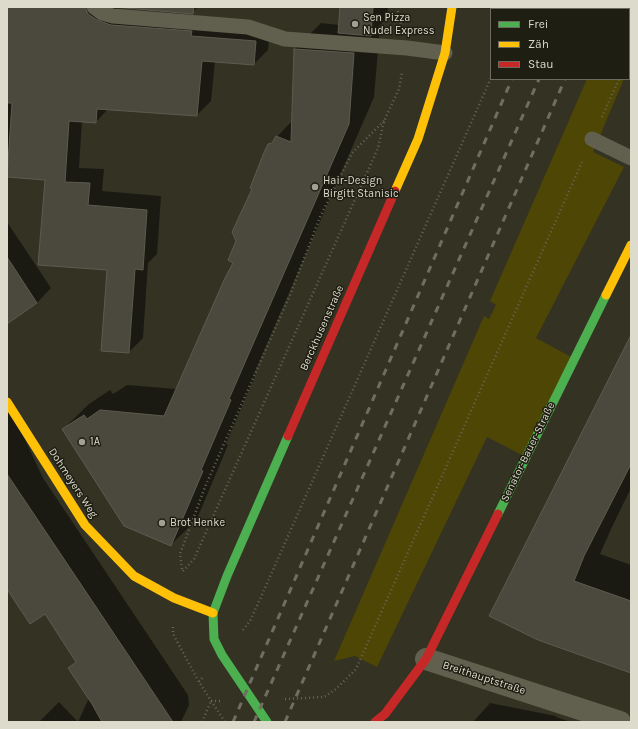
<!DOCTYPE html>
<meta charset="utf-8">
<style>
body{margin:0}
#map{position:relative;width:638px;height:729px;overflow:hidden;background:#343223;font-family:Karla,sans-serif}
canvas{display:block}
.frame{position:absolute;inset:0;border:8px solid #dcdbcc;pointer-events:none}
.legend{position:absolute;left:490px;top:8px;width:140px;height:72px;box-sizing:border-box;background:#1f1e13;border:1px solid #6b6a5d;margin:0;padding:5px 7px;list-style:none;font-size:12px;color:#dcdbcc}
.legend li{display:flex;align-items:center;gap:8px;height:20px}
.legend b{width:20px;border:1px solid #6b6a5d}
</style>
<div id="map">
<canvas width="638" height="729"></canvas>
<div class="frame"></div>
<ul class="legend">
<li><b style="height:5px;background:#4caf50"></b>Frei</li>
<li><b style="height:5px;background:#ffc107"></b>Zäh</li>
<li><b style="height:5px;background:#c62828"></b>Stau</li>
</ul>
</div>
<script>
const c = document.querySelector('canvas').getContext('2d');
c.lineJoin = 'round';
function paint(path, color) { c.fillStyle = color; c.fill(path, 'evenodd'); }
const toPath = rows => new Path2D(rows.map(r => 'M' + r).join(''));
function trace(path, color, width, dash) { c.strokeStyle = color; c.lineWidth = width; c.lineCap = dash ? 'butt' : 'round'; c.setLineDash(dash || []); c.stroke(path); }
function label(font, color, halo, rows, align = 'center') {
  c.font = font + ' Karla,sans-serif'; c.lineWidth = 3; c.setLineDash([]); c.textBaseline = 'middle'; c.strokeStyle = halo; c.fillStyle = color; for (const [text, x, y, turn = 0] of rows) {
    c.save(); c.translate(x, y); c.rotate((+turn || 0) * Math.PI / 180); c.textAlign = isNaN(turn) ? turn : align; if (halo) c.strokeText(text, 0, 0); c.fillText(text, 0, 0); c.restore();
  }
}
paint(toPath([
 [587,79,624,79,593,152,624,167,536,338,575,359,526,457,487,437,377,667,355,656,334,661,484,316,489,319,496,305,490,301]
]), '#4e4605');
paint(toPath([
 [7,7,114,7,126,11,270,27,268,50,254,64,215,61,211,101,197,115,108,109,96,122,82,121,79,168,104,169,102,191,161,196,157,254,148,263,143,338,129,352,108,269,46,179,7,176],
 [126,7,198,7,193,12],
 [341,7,388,7,387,18,378,27,380,28,374,97,254,374,256,374,226,444,228,445,197,519,171,545,63,429,89,404,110,390,113,394,127,385,177,389,235,262,237,241,253,188,269,145,293,120,295,49,321,23,340,25],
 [7,222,51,288,37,303,7,323],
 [631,337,631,488,611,529,600,554,631,565,631,672,539,639],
 [7,401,43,478,188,695,189,705,181,722,39,722,59,702,78,722,89,698,69,668,77,660,45,613,7,588],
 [490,703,556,716,556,717,571,722,473,722]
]), '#0007');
const building = toPath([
 [7,7,85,7,88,14,97,20,111,25,192,31,191,36,256,41,254,65,202,61,197,116,97,109,96,123,69,121,65,182,90,183,88,205,147,210,143,270,135,269,129,353,101,351,107,270,38,265,45,180,7,177,12,103,7,103,7,7],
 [114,7,194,7,193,14,114,7],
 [340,7,373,7,371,36,338,33,340,7],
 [294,49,354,53,349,124,229,399,231,400,201,470,203,471,171,546,124,526,62,429,84,415,87,419,100,410,164,416,225,278,233,263,228,260,236,241,232,232,252,189,250,188,263,155,268,144,272,143,276,136,291,142,294,49],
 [7,257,37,303,7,324,7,257],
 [631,335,631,464,584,556,574,581,631,601,631,673,538,640,489,616,631,335],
 [7,474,68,565,173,722,102,722,92,704,68,668,76,662,45,614,30,624,16,603,7,589,7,474]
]);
paint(building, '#4b493e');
trace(building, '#5d5b4f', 1);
trace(toPath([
 [397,7,401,24],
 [502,9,502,7],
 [629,56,631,51],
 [602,117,619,79],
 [182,569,180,554,205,487,290,295,320,217,352,153,384,121],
 [183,571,194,559,378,148,384,121,399,89,402,72],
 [173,627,173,634,199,682,225,722],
 [243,630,250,621,261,597,491,78],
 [199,682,203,677],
 [285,699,324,697,336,689,356,669,582,162],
 [211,701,220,701],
 [202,722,211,701]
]), '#666557', 2.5, [1, 3]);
trace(toPath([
 [94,7,102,13,113,16,248,27,285,39,407,48,445,53],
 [592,139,631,158]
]), '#61604f', 15);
trace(toPath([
 [426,659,620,722]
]), '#61604f', 22);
trace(toPath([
 [498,514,606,295],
 [267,722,222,655,214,639,213,613,227,576,288,436]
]), '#4caf50', 9);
trace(toPath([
 [395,191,418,139,445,53,452,7],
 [606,295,631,245],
 [7,402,85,525,134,576,174,598,213,613]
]), '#ffc107', 9);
trace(toPath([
 [288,436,395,191],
 [375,722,385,714,426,659,498,514]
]), '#c62828', 9);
trace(toPath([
 [542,9,543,7],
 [570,9,571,7],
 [596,9,597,7],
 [233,722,512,79],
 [254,722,539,79],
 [285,722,565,79]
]), '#706e61', 3, [7, 7]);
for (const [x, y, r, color] of [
 [355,24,4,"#a1a091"],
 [315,187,4,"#a1a091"],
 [82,442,4,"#a1a091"],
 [162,523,4,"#a1a091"]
]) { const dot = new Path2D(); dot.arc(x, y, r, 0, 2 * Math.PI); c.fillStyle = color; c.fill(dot); trace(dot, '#1f1e13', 1.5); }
label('11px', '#dcdbcc', '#1f1e13', [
 ["Sen Pizza",363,18],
 ["Nudel Express",363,31],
 ["Hair-Design",323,181],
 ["Birgitt Stanisic",323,194],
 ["1A",90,442],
 ["Brot Henke",170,523]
], 'left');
label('11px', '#dcdbcc', '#1f1e13', [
 ["Berckhusenstraße",322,328,-66],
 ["Senator-Bauer-Straße",528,452,-64],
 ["Dohmeyers Weg",73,483,57],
 ["Breithauptstraße",484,678,18]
]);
</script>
